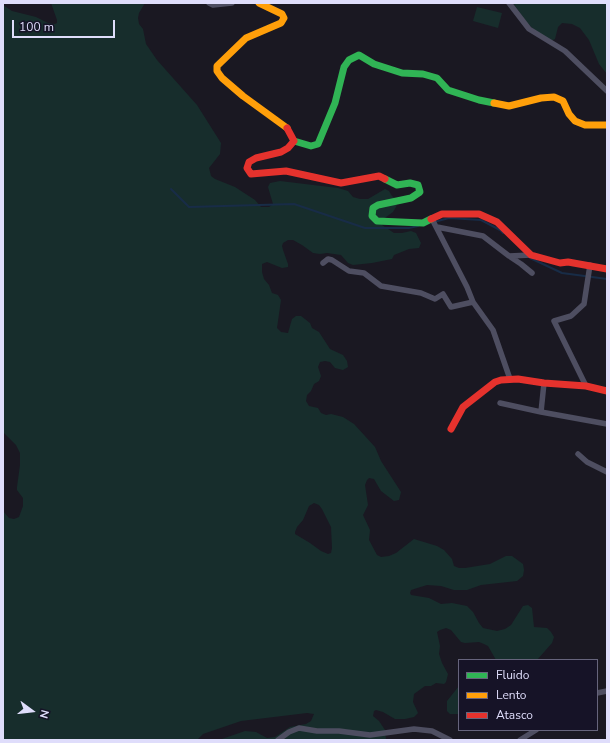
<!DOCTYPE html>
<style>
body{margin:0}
#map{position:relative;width:610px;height:743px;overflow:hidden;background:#1a1822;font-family:"Nunito Sans",sans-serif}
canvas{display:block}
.frame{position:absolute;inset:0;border:4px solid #dfddfb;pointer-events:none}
.legend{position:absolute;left:458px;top:659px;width:140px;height:72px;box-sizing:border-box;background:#161327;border:1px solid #66647c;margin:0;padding:5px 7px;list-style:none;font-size:12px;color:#dfddfb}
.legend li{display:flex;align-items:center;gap:8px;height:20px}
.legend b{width:20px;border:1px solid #66647c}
.north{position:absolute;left:12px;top:691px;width:40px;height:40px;-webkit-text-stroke:3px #161327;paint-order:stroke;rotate:105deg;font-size:11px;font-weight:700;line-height:16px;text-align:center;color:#dfddfb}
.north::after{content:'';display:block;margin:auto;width:14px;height:18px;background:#dfddfb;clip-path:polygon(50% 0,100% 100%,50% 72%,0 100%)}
.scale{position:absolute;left:12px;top:20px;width:103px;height:18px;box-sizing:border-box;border:2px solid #dfddfb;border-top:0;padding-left:5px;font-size:12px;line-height:14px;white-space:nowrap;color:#dfddfb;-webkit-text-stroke:3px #161327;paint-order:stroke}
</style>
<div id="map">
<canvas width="610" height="743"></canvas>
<div class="frame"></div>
<ul class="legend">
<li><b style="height:5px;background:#30b455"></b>Fluido</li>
<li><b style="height:5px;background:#ff9f0a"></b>Lento</li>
<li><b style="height:5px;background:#e5322d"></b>Atasco</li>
</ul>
<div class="north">N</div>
<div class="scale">100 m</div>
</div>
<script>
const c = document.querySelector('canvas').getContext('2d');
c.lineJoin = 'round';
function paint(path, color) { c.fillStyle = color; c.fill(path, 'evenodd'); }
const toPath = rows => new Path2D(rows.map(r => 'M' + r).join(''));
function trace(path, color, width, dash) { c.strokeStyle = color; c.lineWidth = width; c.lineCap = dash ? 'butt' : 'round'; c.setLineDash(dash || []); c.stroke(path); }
paint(toPath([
 [51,3,145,3,139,13,138,18,139,24,143,29,146,44,157,60,197,105,221,143,220,154,209,168,211,176,215,179,235,187,255,200,261,207,269,207,273,204,268,187,270,183,280,181,338,188,348,191,353,197,360,199,368,199,385,189,389,191,392,196,396,199,397,204,396,207,393,212,382,220,382,225,394,233,402,233,411,231,416,233,421,243,419,248,409,249,394,255,392,259,372,263,353,265,348,263,341,255,327,253,320,254,313,253,302,245,293,240,288,240,283,243,282,246,283,250,288,264,288,267,282,268,267,262,262,264,262,272,264,279,269,285,272,293,278,295,281,300,277,328,281,332,288,333,292,319,296,316,301,316,310,323,312,328,319,332,330,349,343,355,347,361,348,367,343,370,335,368,330,362,325,361,320,362,318,367,321,376,319,381,314,384,311,391,307,395,306,401,309,406,318,408,321,413,326,415,331,414,343,417,354,424,375,447,381,461,401,492,399,500,394,501,381,491,374,479,369,478,367,480,365,485,368,505,363,515,370,530,369,540,377,555,381,557,389,556,396,553,414,539,437,546,444,550,452,559,454,566,459,568,465,568,490,564,506,556,512,556,523,564,524,570,523,576,517,581,481,585,467,590,454,590,441,586,427,585,411,590,410,593,411,595,429,598,441,604,452,603,467,606,473,612,479,623,483,628,497,631,505,629,511,625,523,606,528,605,532,608,534,627,547,628,551,632,554,637,552,643,537,660,496,660,488,646,484,644,479,642,465,643,461,642,451,630,446,628,440,630,437,632,440,646,439,654,442,663,448,674,446,682,444,684,436,683,431,686,425,686,414,694,413,702,418,713,414,717,405,719,395,719,383,712,376,710,374,711,373,716,379,721,385,730,386,740,219,740,245,731,256,732,267,738,275,737,290,727,306,724,311,721,314,714,307,713,241,721,203,734,197,740,3,740,3,511,9,518,14,519,19,517,23,506,23,498,17,490,17,487,20,465,20,453,16,445,3,432,3,5,12,11,36,17,48,23,55,24,57,23,57,20],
 [314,503,319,505,322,509,331,527,332,548,331,553,328,554,321,551,310,543,295,534,295,532,297,527,303,520,309,506],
 [513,3,607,3,607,74,599,64,589,40,580,28,572,24,562,23,558,27,555,39,553,40,545,40,527,23],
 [477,7,502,13,498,28,473,21],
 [459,686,459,714,450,714,447,711,447,701]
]), '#172d2c');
trace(toPath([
 [171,189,189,207,294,204,365,228,409,228,418,226],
 [434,222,449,218,481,220,500,230,503,233],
 [530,258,562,273,607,279]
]), '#182c47', 2);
trace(toPath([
 [209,3,213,5,232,3],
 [509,3,529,29,565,51,607,91],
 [432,219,467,287,473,302,493,330,510,379],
 [437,227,483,236,509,256,521,264,532,273],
 [509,256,531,255],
 [323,263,328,259,332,260,349,271,364,273,381,286,421,293,435,299,443,294,451,307,473,302],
 [586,386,554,321,571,316,584,304,590,265],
 [500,403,541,412,607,424],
 [541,412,544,383],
 [578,454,587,462,607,472],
 [597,693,607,691],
 [278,740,289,732,299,728,317,731,339,731,370,735,414,729,432,731,450,740],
 [520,740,536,730]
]), '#4e4e61', 5.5);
trace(toPath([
 [294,141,311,146,318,144,335,103,344,67,349,60,359,55,374,64,402,73,423,74,437,78,448,90,479,100,494,103],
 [385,179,397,185,410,183,418,185,420,192,411,198,378,205,373,208,372,216,377,221,423,223,431,219]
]), '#30b455', 7);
trace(toPath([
 [259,3,282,14,284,18,281,23,246,38,217,66,217,71,222,78,243,96,287,128],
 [494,103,509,106,541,98,554,97,563,101,569,114,575,121,585,125,607,125]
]), '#ff9f0a', 7);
trace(toPath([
 [287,128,294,141,288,148,281,152,256,158,249,162,247,168,251,174,286,171,341,183,379,176,385,179],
 [431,219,442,214,479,214,497,222,531,255,560,263,568,262,607,269],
 [451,429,463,407,495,382,501,380,518,379,544,383,586,386,607,391]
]), '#e5322d', 7);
</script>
